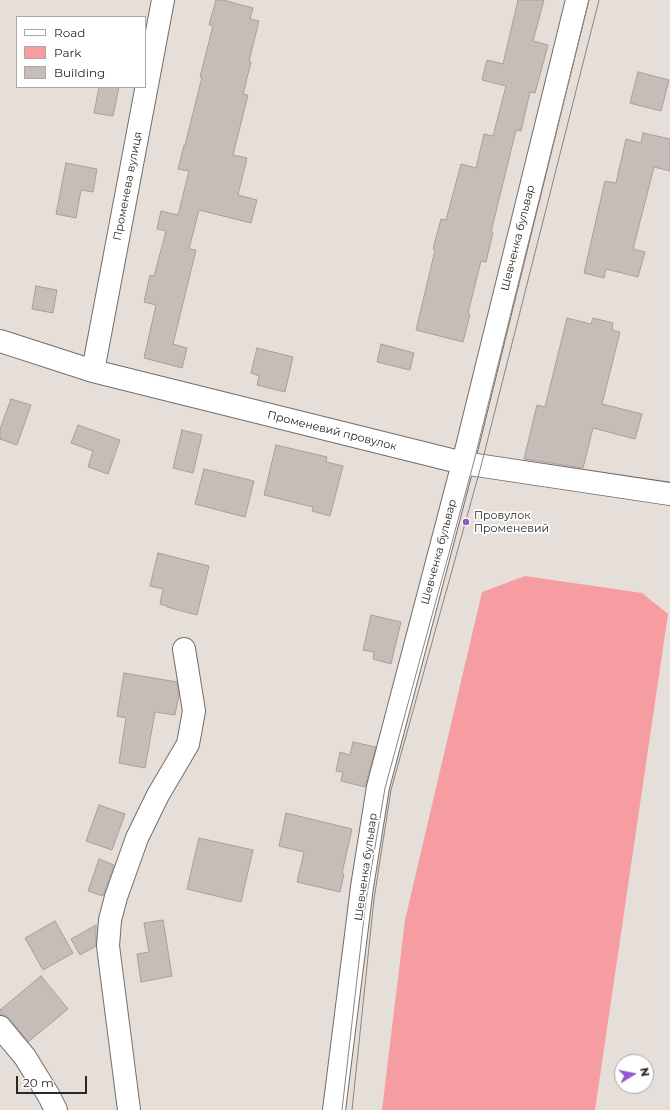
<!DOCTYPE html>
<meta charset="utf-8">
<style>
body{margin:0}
#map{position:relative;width:670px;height:1110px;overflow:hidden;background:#e6ded8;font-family:Montserrat,sans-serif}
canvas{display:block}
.legend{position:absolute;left:16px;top:16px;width:130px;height:72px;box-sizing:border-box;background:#fff;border:1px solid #aaa9a7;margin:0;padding:5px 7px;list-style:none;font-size:12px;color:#2a2724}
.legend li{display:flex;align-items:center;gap:8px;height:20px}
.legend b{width:20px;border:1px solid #aaa9a7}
.north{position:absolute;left:614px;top:1054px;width:40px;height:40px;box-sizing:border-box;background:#fff;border:1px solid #aaa9a7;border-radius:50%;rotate:80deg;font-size:11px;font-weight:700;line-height:16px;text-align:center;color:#2a2724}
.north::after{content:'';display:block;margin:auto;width:14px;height:18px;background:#9656cc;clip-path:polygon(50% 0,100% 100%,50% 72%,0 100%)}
.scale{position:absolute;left:16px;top:1076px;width:71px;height:18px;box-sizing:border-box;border:2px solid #2a2724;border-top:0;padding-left:5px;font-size:12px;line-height:14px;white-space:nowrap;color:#2a2724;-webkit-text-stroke:3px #fff;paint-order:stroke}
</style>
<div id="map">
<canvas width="670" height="1110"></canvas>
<ul class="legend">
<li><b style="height:5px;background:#fff"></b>Road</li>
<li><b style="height:11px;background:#f59da1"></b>Park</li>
<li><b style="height:11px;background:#c6bcb8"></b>Building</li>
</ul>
<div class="north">N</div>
<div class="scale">20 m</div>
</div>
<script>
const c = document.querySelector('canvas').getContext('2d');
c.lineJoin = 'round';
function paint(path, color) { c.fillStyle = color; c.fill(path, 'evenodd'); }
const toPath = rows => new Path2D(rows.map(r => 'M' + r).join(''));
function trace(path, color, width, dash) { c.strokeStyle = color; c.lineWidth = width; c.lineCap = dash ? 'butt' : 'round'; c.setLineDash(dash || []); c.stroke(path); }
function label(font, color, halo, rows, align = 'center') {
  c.font = font + ' Montserrat,sans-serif'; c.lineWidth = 3.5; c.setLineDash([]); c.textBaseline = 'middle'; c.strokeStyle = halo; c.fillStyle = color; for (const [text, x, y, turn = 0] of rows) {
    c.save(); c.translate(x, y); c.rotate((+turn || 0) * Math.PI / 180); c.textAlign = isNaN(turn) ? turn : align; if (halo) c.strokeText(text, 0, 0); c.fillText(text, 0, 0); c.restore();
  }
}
paint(toPath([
 [525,576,642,593,668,614,595,1110,382,1110,405,920,482,592]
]), '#f59da1');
const building = toPath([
 [216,0,223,0,253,8,250,19,259,21,249,61,251,62,243,94,248,95,233,155,247,158,238,195,257,200,251,223,199,210,189,249,196,250,173,344,187,348,182,368,144,358,156,305,144,302,150,275,154,276,166,231,157,229,161,211,178,215,189,171,178,169,184,145,185,145,202,77,200,77,213,26,209,25,216,0],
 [518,0,544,0,533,41,548,45,535,93,530,92,521,131,516,130,491,232,493,232,486,262,481,261,468,313,470,314,463,342,416,330,435,250,433,249,441,219,446,220,461,164,476,168,484,134,493,136,506,86,482,80,487,60,503,64,518,0],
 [638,72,669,80,661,111,630,103,638,72],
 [99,87,119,87,113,116,94,113,99,87],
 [643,133,670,139,670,171,654,167,633,249,645,252,638,277,606,269,604,278,584,273,605,181,616,183,626,139,641,143,643,133],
 [66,163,97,169,93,192,81,190,76,218,56,214,66,163],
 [36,286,57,290,53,313,32,309,36,286],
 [567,318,591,324,593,318,613,323,612,330,620,332,602,404,642,414,635,439,593,428,583,468,524,459,537,405,545,407,567,318],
 [381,344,414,353,410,370,377,362,381,344],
 [257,348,293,357,285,392,257,385,259,376,251,373,257,348],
 [11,399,31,405,17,445,0,439,0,429,11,399],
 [78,425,120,440,108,474,88,467,93,451,71,443,78,425],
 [182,430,202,435,193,473,173,468,182,430],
 [276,445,327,457,326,462,343,466,330,516,312,511,313,507,264,495,276,445],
 [204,469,254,481,245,517,195,504,204,469],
 [158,553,209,566,197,615,167,607,167,606,160,604,163,589,150,586,158,553],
 [371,615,401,622,391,664,373,659,374,652,363,650,371,615],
 [124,673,177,682,179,695,175,715,155,712,145,768,119,763,126,718,117,716,124,673],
 [353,742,376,747,365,787,341,781,343,772,336,771,340,752,350,755,353,742],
 [99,805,125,814,112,850,86,841,99,805],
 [286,813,352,829,342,873,344,874,340,892,297,882,304,852,279,846,286,813],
 [199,838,253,850,241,902,187,889,199,838],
 [99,859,114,865,103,896,88,891,99,859],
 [163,920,172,976,141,982,137,954,149,952,144,923,163,920],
 [55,921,73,953,43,970,25,938,55,921],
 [96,925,96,946,80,955,71,939,96,925],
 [41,976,68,1009,28,1042,10,1019,5,1015,0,1015,0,1010,41,976]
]);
paint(building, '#c6bcb8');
trace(building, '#a89e9b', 1);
const minor = toPath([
 [0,341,93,371,463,463,670,494],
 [93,371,163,0],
 [0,1027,25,1057,49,1096,56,1110],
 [129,1110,108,946,110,920,116,897,137,838,158,795,188,744,194,711,184,649],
 [334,1110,362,887,378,787,463,463,577,0]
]);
trace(minor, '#746d67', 24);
trace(minor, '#fff', 22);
trace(toPath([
 [342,1110,366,900,385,788,473,465,589,0],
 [352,1110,374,899,391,790,481,466,599,0]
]), '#8a8580', 1);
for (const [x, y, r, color] of [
 [466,522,4,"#9656cc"]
]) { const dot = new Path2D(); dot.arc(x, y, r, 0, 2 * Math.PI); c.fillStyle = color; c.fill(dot); trace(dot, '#fff', 1.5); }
label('11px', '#2a2724', '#fff', [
 ["Променева вулиця",128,186,-79],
 ["Шевченка бульвар",518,238,-76],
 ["Променевий провулок",332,431,14],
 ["Шевченка бульвар",439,552,-75],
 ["Шевченка бульвар",366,867,-82]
]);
label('11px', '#2a2724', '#fff', [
 ["Провулок",474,516],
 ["Променевий",474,529]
], 'left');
</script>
